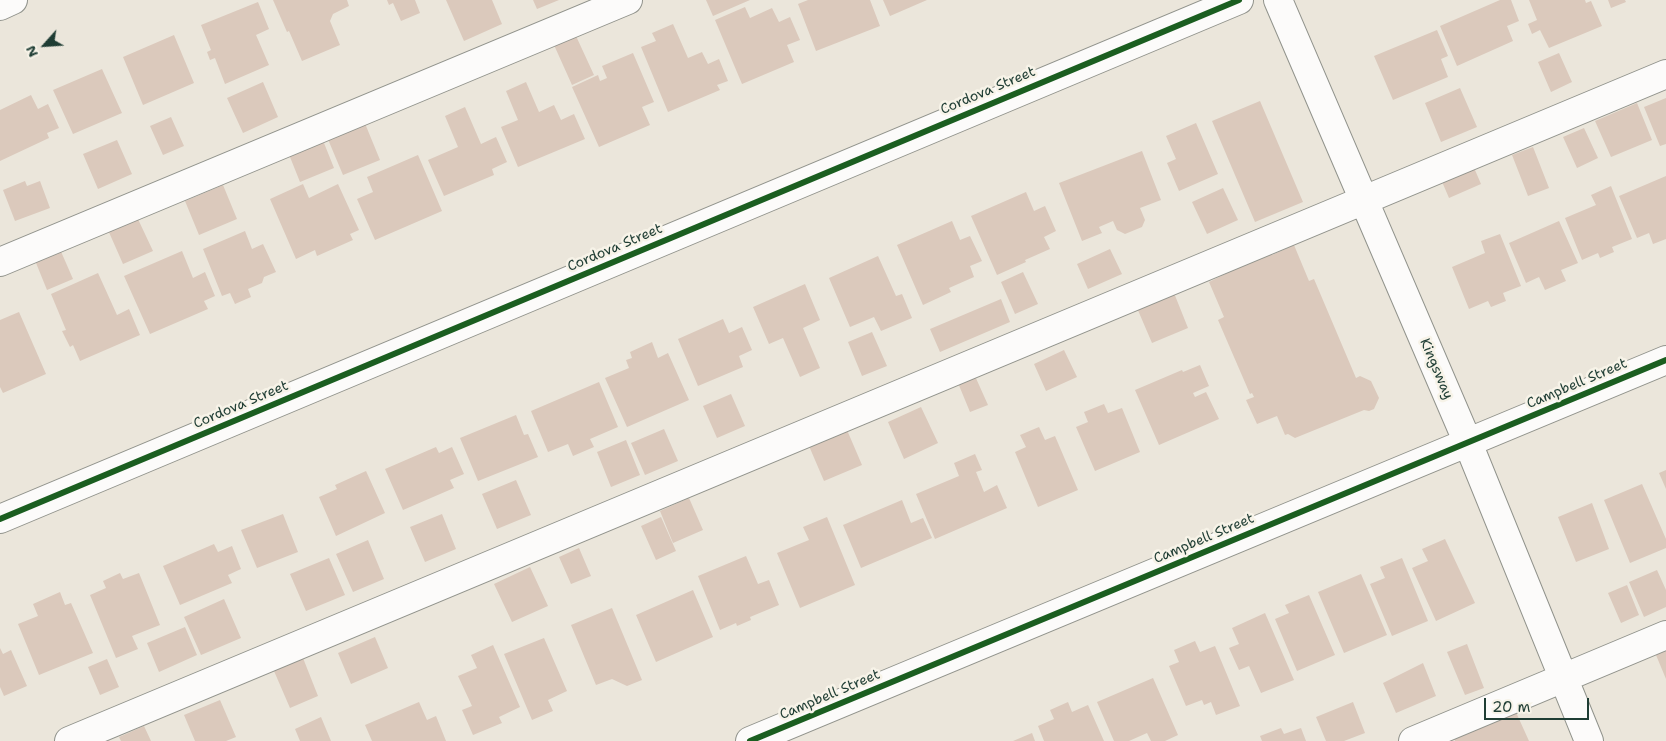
<!DOCTYPE html>
<style>
body{margin:0}
#map{position:relative;width:1666px;height:741px;overflow:hidden;background:#ebe6db;font-family:"Shantell Sans",sans-serif}
canvas{display:block}
.north{position:absolute;left:20px;top:20px;width:50px;height:50px;-webkit-text-stroke:4px #f7f3e8;paint-order:stroke;rotate:244deg;font-size:14px;font-weight:700;line-height:20px;text-align:center;color:#1f3d34}
.north::after{content:'';display:block;margin:auto;width:18px;height:22px;background:#1f3d34;clip-path:polygon(50% 0,100% 100%,50% 72%,0 100%)}
.scale{position:absolute;left:1484px;top:698px;width:105px;height:22px;box-sizing:border-box;border:2px solid #1f3d34;border-top:0;padding-left:6px;font-size:15px;line-height:18px;white-space:nowrap;color:#1f3d34;-webkit-text-stroke:4px #f7f3e8;paint-order:stroke}
</style>
<div id="map">
<canvas width="1666" height="741"></canvas>
<div class="north">N</div>
<div class="scale">20 m</div>
</div>
<script>
const c = document.querySelector('canvas').getContext('2d');
c.lineJoin = 'round';
function paint(path, color) { c.fillStyle = color; c.fill(path, 'evenodd'); }
const toPath = rows => new Path2D(rows.map(r => 'M' + r).join(''));
function trace(path, color, width, dash) { c.strokeStyle = color; c.lineWidth = width; c.lineCap = dash ? 'butt' : 'round'; c.setLineDash(dash || []); c.stroke(path); }
function label(font, color, halo, rows, align = 'center') {
  c.font = font + ' "Shantell Sans",sans-serif'; c.lineWidth = 5; c.setLineDash([]); c.textBaseline = 'middle'; c.strokeStyle = halo; c.fillStyle = color; for (const [text, x, y, turn = 0] of rows) {
    c.save(); c.translate(x, y); c.rotate((+turn || 0) * Math.PI / 180); c.textAlign = isNaN(turn) ? turn : align; if (halo) c.strokeText(text, 0, 0); c.fillText(text, 0, 0); c.restore();
  }
}
paint(toPath([
 [273,0,347,0,349,6,333,14,330,21,340,45,302,61,289,31,287,32],
 [387,0,415,0,420,13,401,21,393,3,389,5],
 [446,0,492,0,502,24,464,41],
 [533,0,559,0,537,9],
 [706,0,750,0,713,16],
 [808,0,870,0,880,26,816,51,798,4],
 [883,0,927,0,890,16],
 [1500,0,1511,0,1519,21,1507,26,1513,41,1457,66,1440,26],
 [1529,0,1585,0,1586,3,1591,1,1602,26,1549,48,1540,30,1532,34,1528,24,1537,20],
 [1608,0,1625,0,1626,2,1611,8],
 [258,2,269,29,256,35,269,65,225,84,215,58,210,60,207,52,211,50,201,25],
 [745,7,750,18,772,8,779,22,790,17,800,40,787,45,794,62,742,84,715,20],
 [673,24,688,58,702,52,708,64,719,59,728,81,717,85,720,90,668,112,641,47,656,41,652,33],
 [1437,30,1448,56,1441,59,1448,77,1393,100,1374,56],
 [174,35,194,83,143,105,123,57],
 [576,36,594,75,572,85,554,45],
 [633,53,654,102,642,107,650,125,599,147,572,87,598,75,600,81,607,78,602,66],
 [1559,53,1572,82,1551,92,1538,62],
 [102,69,122,113,73,134,53,90],
 [263,82,278,117,243,133,227,98],
 [526,82,539,112,554,105,561,120,574,114,585,139,518,167,501,127,518,120,506,91],
 [1460,88,1477,127,1441,142,1425,103],
 [31,95,38,109,48,104,59,128,47,133,49,138,0,161,0,110],
 [1666,98,1666,144,1660,146,1644,107],
 [1260,101,1303,202,1255,222,1212,121],
 [1637,103,1652,140,1611,157,1595,121],
 [465,107,481,144,496,137,507,162,492,169,494,175,444,196,428,160,458,147,445,116],
 [171,117,184,146,163,155,150,126],
 [364,121,380,160,343,175,327,137],
 [1196,123,1218,174,1179,191,1167,163,1176,159,1166,136],
 [1584,128,1598,158,1577,168,1563,137],
 [322,138,334,168,300,182,288,152],
 [117,140,132,174,98,189,83,154],
 [1533,147,1549,188,1528,196,1512,155],
 [1142,151,1161,200,1140,208,1145,220,1142,227,1125,234,1117,230,1113,221,1099,227,1102,233,1082,241,1059,183],
 [418,155,442,211,375,240,357,199,373,192,367,177],
 [1472,163,1481,184,1449,198,1440,177],
 [1666,176,1666,239,1653,244,1649,233,1637,238,1619,196],
 [25,181,27,186,40,181,50,208,15,221,3,190],
 [303,184,309,198,338,184,359,230,350,234,353,240,317,256,315,250,296,259,270,199],
 [223,185,237,219,199,235,185,201],
 [1611,186,1632,239,1612,247,1614,252,1600,258,1598,253,1582,260,1565,218,1596,205,1591,195],
 [1223,188,1238,220,1207,234,1192,202],
 [1026,192,1034,211,1045,206,1056,231,1044,237,1050,249,1025,260,1026,262,997,275,971,216],
 [137,217,153,251,123,264,108,230],
 [952,221,960,240,970,236,982,261,970,266,974,277,949,288,951,292,923,305,897,245],
 [1559,221,1578,263,1561,270,1566,281,1545,290,1539,277,1526,283,1509,243],
 [245,231,252,249,263,244,276,272,264,277,262,283,248,289,251,297,235,304,230,293,222,296,203,249],
 [1500,234,1521,286,1503,293,1506,301,1491,307,1488,301,1469,309,1452,267,1485,253,1481,241],
 [1294,245,1309,281,1314,279,1356,378,1360,376,1371,381,1379,398,1374,409,1369,411,1364,410,1295,438,1288,434,1285,435,1277,416,1257,424,1246,400,1254,397,1252,393,1250,394,1218,320,1224,317,1209,282,1231,271,1229,266,1270,249,1272,255],
 [59,247,73,279,47,290,34,258],
 [1110,249,1122,274,1088,289,1077,264],
 [182,251,193,278,205,272,215,296,204,301,208,309,150,334,124,276],
 [878,256,896,296,902,294,912,318,881,331,874,317,850,327,829,278],
 [1023,272,1038,304,1015,314,1001,282],
 [98,273,117,315,129,309,140,335,80,361,73,345,70,347,62,331,66,330,51,294],
 [805,284,820,320,803,328,820,368,800,377,783,338,769,344,753,307],
 [1174,293,1188,328,1152,343,1137,308],
 [1001,299,1010,322,940,352,930,329],
 [19,312,46,374,3,393,0,387,0,320],
 [723,319,729,333,742,327,752,350,739,356,743,367,698,386,678,339],
 [872,332,887,366,862,376,848,342],
 [652,342,658,358,668,353,689,400,627,427,605,378,629,368,626,360,632,358,630,352],
 [1064,350,1077,377,1046,391,1034,364],
 [1200,365,1209,386,1193,393,1195,397,1206,392,1219,419,1159,445,1135,390,1182,370,1183,372],
 [975,376,988,405,970,412,958,383],
 [599,382,618,427,590,439,594,447,573,456,568,444,548,452,531,411],
 [731,394,745,426,717,438,703,406],
 [1104,404,1108,413,1122,408,1140,452,1095,471,1076,427,1088,422,1084,412],
 [921,407,938,443,904,459,888,422],
 [516,415,524,435,528,434,538,457,478,481,460,438],
 [1039,427,1045,440,1055,436,1078,490,1038,507,1015,452,1026,447,1020,435],
 [664,429,678,461,645,475,631,443],
 [847,430,862,465,824,481,809,446],
 [626,440,640,475,611,487,597,452],
 [436,447,439,453,452,447,464,474,450,480,454,488,403,510,385,469],
 [975,454,982,470,976,472,984,492,997,485,1007,508,935,539,916,494,959,476,954,463],
 [1666,470,1666,489,1659,473],
 [366,471,385,513,336,536,319,497,337,489,335,485],
 [516,480,531,515,497,529,482,494],
 [1642,484,1666,539,1666,548,1630,563,1604,500],
 [689,498,703,530,673,543,660,511],
 [902,500,911,523,923,518,932,538,861,568,843,525],
 [1592,503,1609,549,1576,562,1558,517],
 [283,514,298,552,257,568,241,530],
 [442,514,456,549,425,562,410,527],
 [661,517,676,551,656,560,641,526],
 [827,517,855,585,800,608,777,553,809,540,803,527],
 [1445,539,1475,603,1436,621,1412,568,1428,561,1422,549],
 [368,540,384,579,353,592,336,554],
 [214,544,218,552,232,546,241,569,228,575,232,583,180,605,163,566],
 [579,548,591,576,571,584,559,557],
 [746,556,758,584,769,580,779,605,750,617,751,620,737,626,736,623,720,630,698,576],
 [329,558,345,595,306,611,290,574],
 [1402,558,1428,621,1392,636,1370,584,1385,578,1380,567],
 [530,567,548,606,512,622,494,584],
 [1657,570,1666,590,1666,607,1644,617,1629,582],
 [120,573,123,579,139,573,160,625,132,636,138,649,116,658,90,595,106,588,103,581],
 [1361,574,1387,635,1344,653,1318,592],
 [1627,585,1639,615,1621,623,1608,593],
 [693,590,713,637,656,662,636,615],
 [60,592,65,605,71,603,93,653,39,675,18,624,38,616,33,604],
 [1309,595,1335,655,1297,671,1275,619,1289,613,1285,605],
 [224,599,241,638,201,655,184,617],
 [612,608,642,680,627,686,612,679,596,685,571,625],
 [1265,613,1294,680,1261,693,1249,666,1239,670,1229,648,1239,644,1232,628],
 [185,627,197,655,159,672,147,643],
 [375,637,388,668,351,684,338,653],
 [544,638,567,691,548,700,553,711,532,720,504,654],
 [1195,641,1200,652,1215,646,1240,706,1216,715,1211,702,1204,705,1202,700,1186,706,1169,666,1179,662,1174,650],
 [1467,644,1484,688,1465,695,1447,652],
 [493,645,520,707,499,717,502,723,473,735,462,710,472,706,458,676,477,668,471,655],
 [0,648,3,654,11,650,27,686,4,696,0,687],
 [1666,650,1666,679,1656,655],
 [303,658,318,696,290,708,274,671],
 [107,659,119,687,100,695,88,667],
 [1423,663,1436,696,1396,713,1383,683],
 [1153,678,1178,735,1165,741,1151,741,1147,733,1129,741,1114,741,1097,702],
 [220,700,236,737,226,741,195,741,184,715],
 [419,702,427,720,436,716,446,741,372,741,365,725],
 [1068,702,1072,712,1088,705,1104,741,1044,741,1038,726,1054,719,1050,710],
 [1353,702,1365,733,1344,741,1326,741,1316,717],
 [1515,710,1529,741,1455,741,1454,738],
 [321,717,331,741,300,741,295,729],
 [144,726,151,741,121,741,119,737],
 [1281,728,1284,734,1301,728,1306,741,1262,741,1260,736],
 [1032,733,1035,741,1013,741]
]), '#dbc9bc');
const minor = toPath([
 [1278,0,1468,443,1589,741],
 [0,6,13,0],
 [0,262,628,0],
 [0,519,1239,0],
 [69,741,1666,74],
 [750,741,1666,360],
 [1413,741,1666,635]
]);
trace(minor, '#91938c', 30);
trace(minor, '#fcfbfa', 28);
trace(toPath([
 [0,519,1239,0],
 [750,741,1666,360]
]), '#1b5e20', 6);
label('14px', '#1f3d34', '#f7f3e8', [
 ["Cordova Street",988,91,-23],
 ["Cordova Street",615,248,-23],
 ["Kingsway",1436,369,67],
 ["Campbell Street",1577,384,-23],
 ["Cordova Street",241,405,-23],
 ["Campbell Street",1204,539,-23],
 ["Campbell Street",830,695,-23]
]);
</script>
